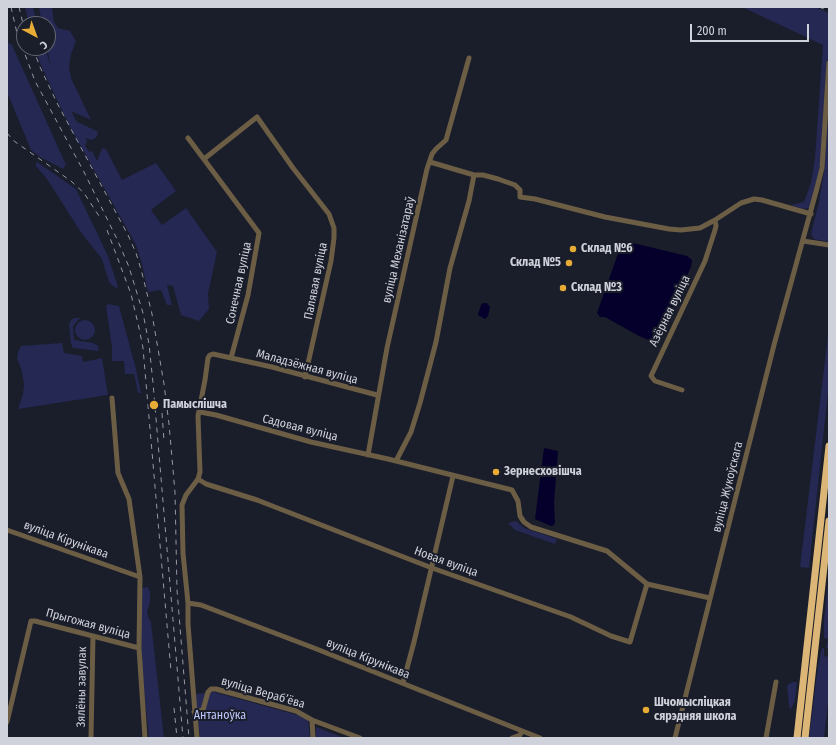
<!DOCTYPE html>
<meta charset="utf-8">
<style>
body{margin:0}
#map{position:relative;width:836px;height:745px;overflow:hidden;background:#1a1d2a;font-family:"Fira Sans Condensed",sans-serif}
canvas{display:block}
.frame{position:absolute;inset:0;border:8px solid #d0d2db;pointer-events:none}
.north{position:absolute;left:16px;top:16px;width:40px;height:40px;box-sizing:border-box;background:#1a1d2a;border:1px solid #636571;border-radius:50%;rotate:139deg;font-size:11px;font-weight:700;line-height:16px;text-align:center;color:#d0d2db}
.north::after{content:'';display:block;margin:auto;width:14px;height:18px;background:#e7ac36;clip-path:polygon(50% 0,100% 100%,50% 72%,0 100%)}
.scale{position:absolute;left:690px;top:24px;width:119px;height:18px;box-sizing:border-box;border:2px solid #d0d2db;border-top:0;padding-left:5px;font-size:12px;line-height:14px;white-space:nowrap;color:#d0d2db;-webkit-text-stroke:3px #1a1d2a;paint-order:stroke}
</style>
<div id="map">
<canvas width="836" height="745"></canvas>
<div class="frame"></div>
<div class="north">С</div>
<div class="scale">200 m</div>
</div>
<script>
const c = document.querySelector('canvas').getContext('2d');
c.lineJoin = 'round';
function paint(path, color) { c.fillStyle = color; c.fill(path, 'evenodd'); }
const toPath = rows => new Path2D(rows.map(r => 'M' + r).join(''));
function trace(path, color, width, dash) { c.strokeStyle = color; c.lineWidth = width; c.lineCap = dash ? 'butt' : 'round'; c.setLineDash(dash || []); c.stroke(path); }
function label(font, color, halo, rows, align = 'center') {
  c.font = font + ' "Fira Sans Condensed",sans-serif'; c.lineWidth = 4; c.setLineDash([]); c.textBaseline = 'middle'; c.strokeStyle = halo; c.fillStyle = color; for (const [text, x, y, turn = 0] of rows) {
    c.save(); c.translate(x, y); c.rotate((+turn || 0) * Math.PI / 180); c.textAlign = isNaN(turn) ? turn : align; if (halo) c.strokeText(text, 0, 0); c.fillText(text, 0, 0); c.restore();
  }
}
paint(toPath([
 [25,7,33,7,37,24,29,24],
 [39,7,52,7,54,22,58,28,70,31,76,41,71,54,69,67,71,78,91,120,71,111,77,122,97,131,98,134,96,138,91,140,86,138,87,142,85,145,89,152,92,151,97,161,102,148,106,149,122,180,156,163,176,191,151,210,162,225,186,208,217,252,208,293,209,309,199,321,181,315,173,286,167,285,172,305,167,305,161,290,148,292,142,264,136,245,70,127,42,68,35,48,45,48,51,67,47,48,48,48,48,24,42,24],
 [742,7,815,7,829,13,829,52,826,69,821,162,817,182,810,208,802,209,791,205,804,202,811,183,815,158,823,45],
 [7,42,12,45,66,165,63,169,40,157,31,150,7,92],
 [829,107,829,242,814,239,811,234,819,202,824,172],
 [37,162,76,189,108,256,118,287,116,288,113,286,109,282,102,259,82,234,47,179,35,165],
 [108,304,119,306,136,369,141,393,138,393,134,374,125,374,124,361,112,361,112,347,106,306],
 [74,318,80,318,73,326,74,340,93,343,98,346,99,351,73,348,71,344,69,324,71,320],
 '75 330a10 10 0 1 1 20 0a10 10 0 1 1-20 0Z',
 [829,327,829,383,809,568,800,567],
 [62,343,64,353,82,356,83,362,102,358,108,395,18,409,23,394,24,384,21,368,17,359,18,352,21,346],
 [516,521,524,528,557,539,555,544,515,530,508,523],
 [829,574,829,650,826,648,828,639,824,638,824,620],
 [148,587,150,592,150,602,147,612,148,617,151,622,164,738,149,738,142,669,141,632,141,599,142,588],
 [822,648,824,648,824,656,829,657,829,694,824,738,809,738,818,665],
 [793,682,797,682,795,701,791,709,790,709,789,706,787,685],
 [214,692,308,718,310,738,200,738,195,694],
 [316,727,344,738,316,738]
]), '#242852');
paint(toPath([
 [633,243,687,256,692,260,691,267,674,304,662,327,651,341,639,336,605,317,600,317,597,313,621,245],
 [483,303,487,303,490,307,488,316,485,319,478,315,481,305],
 [544,448,558,451,554,502,555,522,554,525,551,526,535,519]
]), '#05002b');
trace(toPath([
 [188,138,259,233,248,295,231,358],
 [204,159,257,117,293,168,329,214,334,228,334,238,331,261,305,377],
 [430,162,474,175,483,175,498,179,515,185,520,190,520,197,535,199,605,217,669,229,681,230,700,228,715,220,741,203,754,199,762,200,811,214],
 [803,241,829,245],
 [682,390,655,381,651,376,705,261,715,230,716,226,715,220],
 [112,398,118,473,129,499,140,577,139,648,145,738],
 [200,412,216,415,311,442,388,459,512,490,518,501,520,516,524,522,531,527,607,551,647,584,710,598],
 [368,455,387,348,427,169,432,154,436,149,446,140,469,58],
 [396,461,411,432,420,403,436,342,450,268,469,201,474,175],
 [198,479,206,484,257,500,432,568,571,617,611,636,630,642,647,584],
 [7,530,140,577],
 [188,603,201,605,314,648,540,738],
 [403,683,414,642,453,476],
 [194,712,203,710,208,692,211,689,216,689,296,711,312,720,360,738],
 [312,720,313,738],
 [7,722,31,621,35,621,139,648],
 [91,738,93,636],
 [197,738,188,624,188,603,183,553,182,505,186,495,198,479,200,472,198,416,205,380,208,358,210,355,213,354,272,367,377,395],
 [512,738,520,735,522,731],
 [675,738,774,345,817,188,822,168,829,63],
 [766,738,776,682]
]), '#6c5d45', 5);
trace(toPath([
 [797,738,829,446],
 [805,738,829,521]
]), '#dbb676', 7);
trace(toPath([
 [11,7,17,33,35,81,84,172,117,239,129,267,143,313,149,344,153,383,183,738],
 [19,7,24,28],
 [819,7,829,11],
 [33,48,40,67,57,103,128,235,136,253,142,273,152,314,164,384,169,424,175,492,177,590,189,738],
 [7,133,14,141,71,181,84,193,99,216],
 [107,230,131,294,139,328,143,348,171,671],
 [162,413,164,441],
 [174,708,177,738]
]), '#9799a4', 1, [5, 5]);
for (const [x, y, r, color] of [
 [573,249,4,"#e7ac36"],
 [569,263,4,"#e7ac36"],
 [563,288,4,"#e7ac36"],
 [154,405,5,"#e7ac36"],
 [496,472,4,"#e7ac36"],
 [646,710,4,"#e7ac36"]
]) { const dot = new Path2D(); dot.arc(x, y, r, 0, 2 * Math.PI); c.fillStyle = color; c.fill(dot); trace(dot, '#1a1d2a', 1.5); }
label('bold 12px', '#d0d2db', '#1a1d2a', [
 ["Склад №6",581,249],
 ["Склад №5",561,263,"right"],
 ["Склад №3",571,288],
 ["Памыслішча",163,405],
 ["Зернесховішча",504,472],
 ["Шчомысліцкая",654,703],
 ["сярэдняя школа",654,717]
], 'left');
label('12px', '#d0d2db', '#1a1d2a', [
 ["вуліца Механізатараў",399,250,-77],
 ["Палявая вуліца",316,281,-79],
 ["Сонечная вуліца",239,283,-78],
 ["Азёрная вуліца",670,311,-64],
 ["Маладзёжная вуліца",307,367,15],
 ["Садовая вуліца",300,428,14],
 ["вуліца Жукоўскага",728,487,-76],
 ["вуліца Кірунікава",66,540,20],
 ["Новая вуліца",446,562,20],
 ["Прыгожая вуліца",88,624,15],
 ["вуліца Кірунікава",368,659,22],
 ["Зялёны завулак",82,687,-89],
 ["вуліца Верабʼёва",263,693,16]
]);
label('12px', '#bcc5f9', '#1a1d2a', [
 ["Антаноўка",220,716]
]);
</script>
